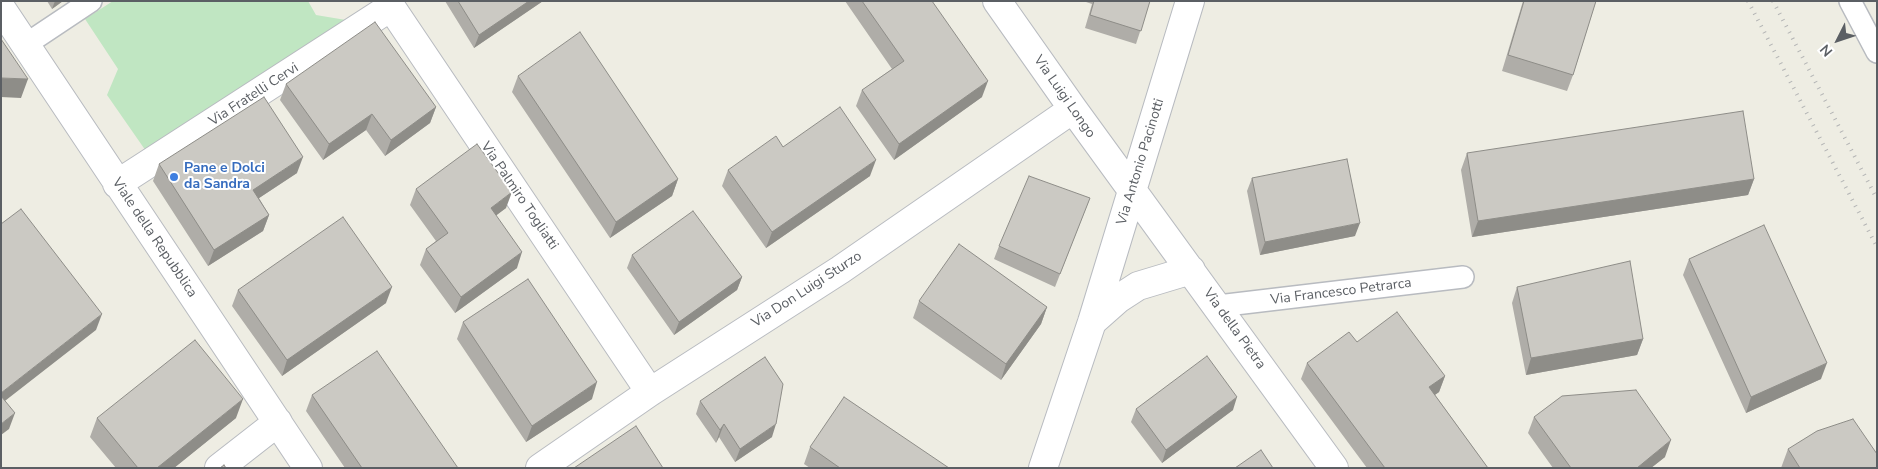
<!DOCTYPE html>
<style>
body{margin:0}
#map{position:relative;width:1878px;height:469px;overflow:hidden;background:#eeede3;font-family:"Nunito Sans",sans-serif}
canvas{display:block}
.frame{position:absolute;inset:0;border:2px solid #5b5f64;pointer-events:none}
.north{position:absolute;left:1813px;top:15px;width:50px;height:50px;-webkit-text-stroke:4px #fff;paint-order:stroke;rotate:229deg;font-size:14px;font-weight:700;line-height:20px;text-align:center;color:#5b5f64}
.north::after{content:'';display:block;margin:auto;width:18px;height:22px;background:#5b5f64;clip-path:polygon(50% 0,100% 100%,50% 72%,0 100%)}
</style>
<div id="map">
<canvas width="1878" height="469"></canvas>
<div class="frame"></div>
<div class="north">N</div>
</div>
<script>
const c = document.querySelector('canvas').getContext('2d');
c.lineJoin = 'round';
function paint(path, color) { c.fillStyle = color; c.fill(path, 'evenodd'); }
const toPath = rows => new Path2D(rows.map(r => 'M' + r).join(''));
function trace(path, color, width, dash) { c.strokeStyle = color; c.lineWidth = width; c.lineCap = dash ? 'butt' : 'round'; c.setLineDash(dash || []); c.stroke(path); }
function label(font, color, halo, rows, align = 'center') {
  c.font = font + ' "Nunito Sans",sans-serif'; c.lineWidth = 4; c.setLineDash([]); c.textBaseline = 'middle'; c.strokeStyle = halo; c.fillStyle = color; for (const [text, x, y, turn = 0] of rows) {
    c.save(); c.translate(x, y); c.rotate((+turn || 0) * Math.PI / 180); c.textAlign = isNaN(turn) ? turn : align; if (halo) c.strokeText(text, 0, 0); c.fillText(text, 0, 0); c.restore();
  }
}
paint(toPath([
 [113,1,308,1,316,15,352,21,148,154,107,95,118,69,85,19]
]), '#c0e6c2');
const lane = toPath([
 [1850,1,1877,52],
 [25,45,91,1],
 [1218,306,1463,277]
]);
const street = toPath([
 [387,1,650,392],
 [997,1,1073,109,1334,468],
 [1,8,308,468],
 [117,184,391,7],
 [1092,322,1118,299,1138,286,1191,270],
 [219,468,278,422],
 [540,468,650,392,840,270,1073,109],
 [1043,468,1092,322,1190,1]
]);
trace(lane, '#b8bbc0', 24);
trace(street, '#b8bbc0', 30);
trace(lane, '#fff', 21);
trace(street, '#fff', 28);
trace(toPath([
 [1748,1,1877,247],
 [1773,1,1877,199]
]), '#b4b5b5', 4, [1, 6]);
paint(toPath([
 [47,1,63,1,52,9],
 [445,1,543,1,474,48],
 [845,1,932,1,982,97,894,160,856,106,862,90,892,69],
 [1083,1,1150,1,1136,44,1085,28,1092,4],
 [1523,1,1596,1,1573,75,1567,91,1502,71],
 [518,76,678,179,672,196,610,238,512,92],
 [286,84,436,107,430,123,385,156,366,130,323,160,280,100],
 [783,147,870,176,766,248,722,186,728,170],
 [1467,153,1754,179,1748,195,1472,237,1461,170],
 [159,164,297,173,259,198,269,215,263,231,208,266,153,181],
 [1252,178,1355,236,1260,255,1247,191],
 [416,189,506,208,496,215,517,268,455,313,420,265,426,249,436,241,410,205],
 [1090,198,1055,287,994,259,999,246],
 [632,255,742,277,737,290,674,335,627,268],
 [1689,259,1821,379,1746,413,1683,275],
 [1517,287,1643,339,1637,355,1526,375,1512,303],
 [238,290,386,303,282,376,232,306],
 [919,301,1047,307,1041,324,1001,380,913,318],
 [463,322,592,399,526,442,457,339],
 [1357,342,1445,376,1439,392,1435,395,1488,468,1367,468,1301,379,1307,363],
 [312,395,458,468,345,468,306,411],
 [700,401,772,437,735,462,719,437,716,443,696,414],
 [1136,409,1233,410,1162,463,1131,422],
 [1534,417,1665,457,1651,468,1553,468,1528,433],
 [97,418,236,418,174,468,116,468,90,437],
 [810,447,949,468,810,468,804,464],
 [1788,449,1877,468,1781,468]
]), '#afada8');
paint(toPath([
 [55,1,63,1,52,9],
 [529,1,543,1,474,48,479,35],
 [1,78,28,79,21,98,1,97],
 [988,81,982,97,894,160,899,144],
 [436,107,430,123,385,156,391,140],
 [372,114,366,130,323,160,329,144],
 [303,157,297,173,247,206,253,190],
 [876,160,870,176,766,248,772,232],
 [678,179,672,196,610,238,616,222],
 [1754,179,1748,195,1472,237,1478,221],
 [512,192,506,208,485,224,491,208],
 [269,215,263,231,208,266,214,250],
 [1360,223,1355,236,1260,255,1265,242],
 [522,252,517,268,455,313,461,297],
 [742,277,737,290,674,335,679,322],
 [392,287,386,303,282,376,287,360],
 [1047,307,1041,324,1001,380,1006,364],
 [102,314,96,330,1,404,1,393],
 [1643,339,1637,355,1526,375,1531,358],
 [1827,363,1821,379,1746,413,1751,397],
 [1445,376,1439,392,1423,403,1429,387],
 [597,382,592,399,526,442,532,426],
 [1237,397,1233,410,1162,463,1166,450],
 [243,399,236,418,174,468,157,468],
 [15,413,9,429,1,435,1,424],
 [724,424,719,437,716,443,720,430],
 [776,424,772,437,735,462,740,449],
 [1671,440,1665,457,1651,468,1637,468]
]), '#8e8d88');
const building = toPath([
 [458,1,529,1,479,35,458,1],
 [862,1,932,1,988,81,899,144,862,90,904,61,862,1],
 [1094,1,1150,1,1141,31,1090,15,1094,1],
 [1524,1,1596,1,1573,75,1508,55,1524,1],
 [375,22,436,107,391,140,372,114,329,144,286,84,375,22],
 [580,32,678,179,616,222,518,76,580,32],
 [1,39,28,79,1,78,1,39],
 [264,97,303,157,253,190,269,215,214,250,159,164,264,97],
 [840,107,876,160,772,232,728,170,776,136,783,147,840,107],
 [1743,111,1754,179,1478,221,1467,153,1743,111],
 [477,144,512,192,491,208,522,252,461,297,426,249,448,233,416,189,477,144],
 [1347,159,1360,223,1265,242,1252,178,1347,159],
 [1029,176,1090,198,1060,274,999,246,1029,176],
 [21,209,102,314,1,393,1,224,21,209],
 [693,211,742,277,679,322,632,255,693,211],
 [343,217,392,287,287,360,238,290,343,217],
 [1764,225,1827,363,1751,397,1689,259,1764,225],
 [959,244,1047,307,1006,364,919,301,959,244],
 [1630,261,1643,339,1531,358,1517,287,1630,261],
 [528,279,597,382,532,426,463,322,528,279],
 [1397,312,1445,376,1429,387,1488,468,1385,468,1307,363,1349,332,1357,342,1397,312],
 [195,340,243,399,157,468,138,468,97,418,195,340],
 [377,351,458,468,362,468,312,395,377,351],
 [1207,356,1237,397,1166,450,1136,409,1207,356],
 [765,357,783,384,776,424,740,449,724,424,720,430,700,401,765,357],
 [1636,390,1671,440,1637,468,1571,468,1534,417,1562,396,1636,390],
 [1,396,15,413,1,424,1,396],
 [844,397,949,468,840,468,810,447,844,397],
 [1853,419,1877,454,1877,468,1800,468,1788,449,1817,431,1853,419],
 [636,426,663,468,574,468,636,426],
 [1261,450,1273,468,1235,468,1261,450],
 [224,465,226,468,220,468,224,465]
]);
paint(building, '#cbc9c3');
trace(building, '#8e8d88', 1);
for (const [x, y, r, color] of [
 [174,177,5,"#3f7fe0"]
]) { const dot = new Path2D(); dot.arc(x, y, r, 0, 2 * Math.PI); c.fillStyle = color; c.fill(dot); trace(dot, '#fff', 2); }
label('14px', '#5b5f64', '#fff', [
 ["Via Fratelli Cervi",254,95,-33],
 ["Via Luigi Longo",1064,97,55],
 ["Via Antonio Pacinotti",1141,162,-73],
 ["Via Palmiro Togliatti",519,196,56],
 ["Viale della Repubblica",154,238,56],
 ["Via Don Luigi Sturzo",807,290,-33],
 ["Via Francesco Petrarca",1341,292,-7],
 ["Via della Pietra",1234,329,54]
]);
label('bold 14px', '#366cbe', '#fff', [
 ["Pane e Dolci",184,169],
 ["da Sandra",184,185]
], 'left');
</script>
